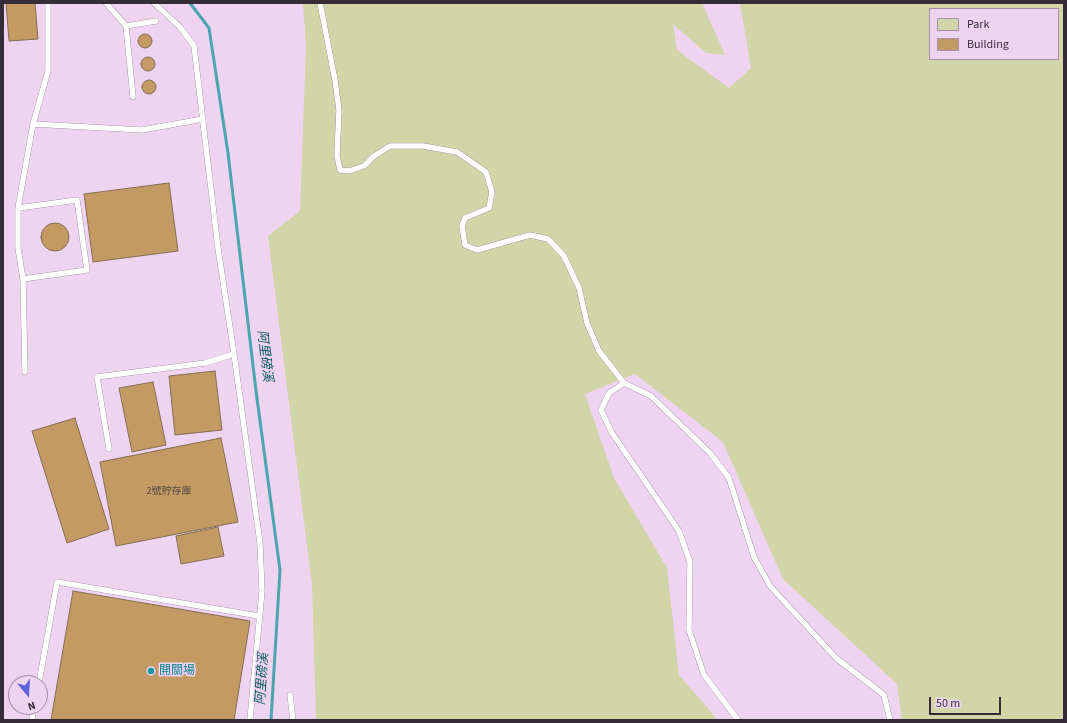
<!DOCTYPE html>
<meta charset="utf-8">
<style>
body{margin:0}
#map{position:relative;width:1067px;height:723px;overflow:hidden;background:#efd4f1;font-family:"Source Sans 3",sans-serif}
canvas{display:block}
.frame{position:absolute;inset:0;border:4px solid #362c37;pointer-events:none}
.legend{position:absolute;left:929px;top:8px;width:130px;height:52px;box-sizing:border-box;background:#efd4f1;border:1px solid #a591a7;margin:0;padding:5px 7px;list-style:none;font-size:12px;color:#362c37}
.legend li{display:flex;align-items:center;gap:8px;height:20px}
.legend b{width:20px;border:1px solid #a591a7}
.north{position:absolute;left:8px;top:675px;width:40px;height:40px;box-sizing:border-box;background:#efd4f1;border:1px solid #a591a7;border-radius:50%;rotate:162deg;font-size:11px;font-weight:700;line-height:16px;text-align:center;color:#362c37}
.north::after{content:'';display:block;margin:auto;width:14px;height:18px;background:#5f64dc;clip-path:polygon(50% 0,100% 100%,50% 72%,0 100%)}
.scale{position:absolute;left:929px;top:697px;width:72px;height:18px;box-sizing:border-box;border:2px solid #362c37;border-top:0;padding-left:5px;font-size:12px;line-height:14px;white-space:nowrap;color:#362c37;-webkit-text-stroke:3px #efd4f1;paint-order:stroke}
</style>
<div id="map">
<canvas width="1067" height="723"></canvas>
<div class="frame"></div>
<ul class="legend">
<li><b style="height:11px;background:#d1d5a8"></b>Park</li>
<li><b style="height:11px;background:#c39964"></b>Building</li>
</ul>
<div class="north">N</div>
<div class="scale">50 m</div>
</div>
<script>
const c = document.querySelector('canvas').getContext('2d');
c.lineJoin = 'round';
function paint(path, color) { c.fillStyle = color; c.fill(path, 'evenodd'); }
const toPath = rows => new Path2D(rows.map(r => 'M' + r).join(''));
function trace(path, color, width, dash) { c.strokeStyle = color; c.lineWidth = width; c.lineCap = dash ? 'butt' : 'round'; c.setLineDash(dash || []); c.stroke(path); }
function label(font, color, halo, rows, align = 'center') {
  c.font = font + ' "Source Sans 3","Noto Sans TC",sans-serif'; c.lineWidth = 3; c.setLineDash([]); c.textBaseline = 'middle'; c.strokeStyle = halo; c.fillStyle = color; for (const [text, x, y, turn = 0] of rows) {
    c.save(); c.translate(x, y); c.rotate((+turn || 0) * Math.PI / 180); c.textAlign = isNaN(turn) ? turn : align; if (halo) c.strokeText(text, 0, 0); c.fillText(text, 0, 0); c.restore();
  }
}
paint(toPath([
 [303,3,702,3,725,55,706,53,673,24,677,50,729,88,751,68,740,3,1064,3,1064,720,902,720,897,684,783,579,723,442,635,374,585,394,614,478,667,568,679,675,718,720,316,720,312,585,268,236,300,211,306,46],
 [930,9,1058,9,1058,59,930,59]
]), '#d1d5a8');
trace(toPath([
 [190,3,209,28,228,153,256,391,280,570,271,720]
]), '#4ba4af', 3);
const building = toPath([
 [6,3,35,3,38,39,9,41,6,3],
 '138 41a7 7 0 1 1 14 0a7 7 0 1 1-14 0Z',
 '141 64a7 7 0 1 1 14 0a7 7 0 1 1-14 0Z',
 '142 87a7 7 0 1 1 14 0a7 7 0 1 1-14 0Z',
 [169,183,178,251,93,262,84,194,169,183],
 '41 237a14 14 0 1 1 28 0a14 14 0 1 1-28 0Z',
 [215,371,222,430,175,435,169,376,215,371],
 [153,382,166,445,132,452,119,388,153,382],
 [75,418,109,529,67,543,32,431,75,418],
 [221,438,238,522,116,546,100,462,221,438],
 [218,527,224,556,181,564,176,536,218,527],
 [73,591,250,621,234,720,51,720,73,591]
]);
paint(building, '#c39964');
trace(building, '#836d52', 1);
const service = toPath([
 [106,3,126,26,133,97],
 [154,3,180,27,194,46,218,248,234,354,260,543,262,591,250,720],
 [320,3,335,80,339,110,337,156,340,170,349,171,364,166,374,156,390,146,423,146,457,152,486,172,492,192,489,208,465,218,462,226,465,245,477,250,530,235,548,239,564,256,579,288,587,323,599,351,624,383],
 [126,26,156,21],
 [33,124,48,71,48,3],
 [18,208,77,200,87,270,23,279,18,248,18,208,33,124,142,130,203,119],
 [23,279,25,372],
 [109,449,97,377,205,363,234,354],
 [39,683,57,582,259,616],
 [290,695,293,720],
 [32,720,34,707],
 [738,720,704,675,689,630,690,562,679,531,612,433,601,410,609,393,624,383,651,396,710,453,729,478,754,557,770,586,836,658,884,695,890,720]
]);
trace(service, '#836b84', 6);
trace(service, '#fff', 5.5);
for (const [x, y, r, color] of [
 [151,671,4,"#0f9aa8"]
]) { const dot = new Path2D(); dot.arc(x, y, r, 0, 2 * Math.PI); c.fillStyle = color; c.fill(dot); trace(dot, '#efd4f1', 1.5); }
label('10px', '#594742', null, [
 ["2號貯存庫",169,492]
]);
label('12px', '#0d838f', '#efd4f1', [
 ["開關場",159,671]
], 'left');
label('italic 13px', '#085860', '#efd4f1', [
 ["阿里磅溪",264,356,83],
 ["阿里磅溪",263,679,-86]
]);
</script>
